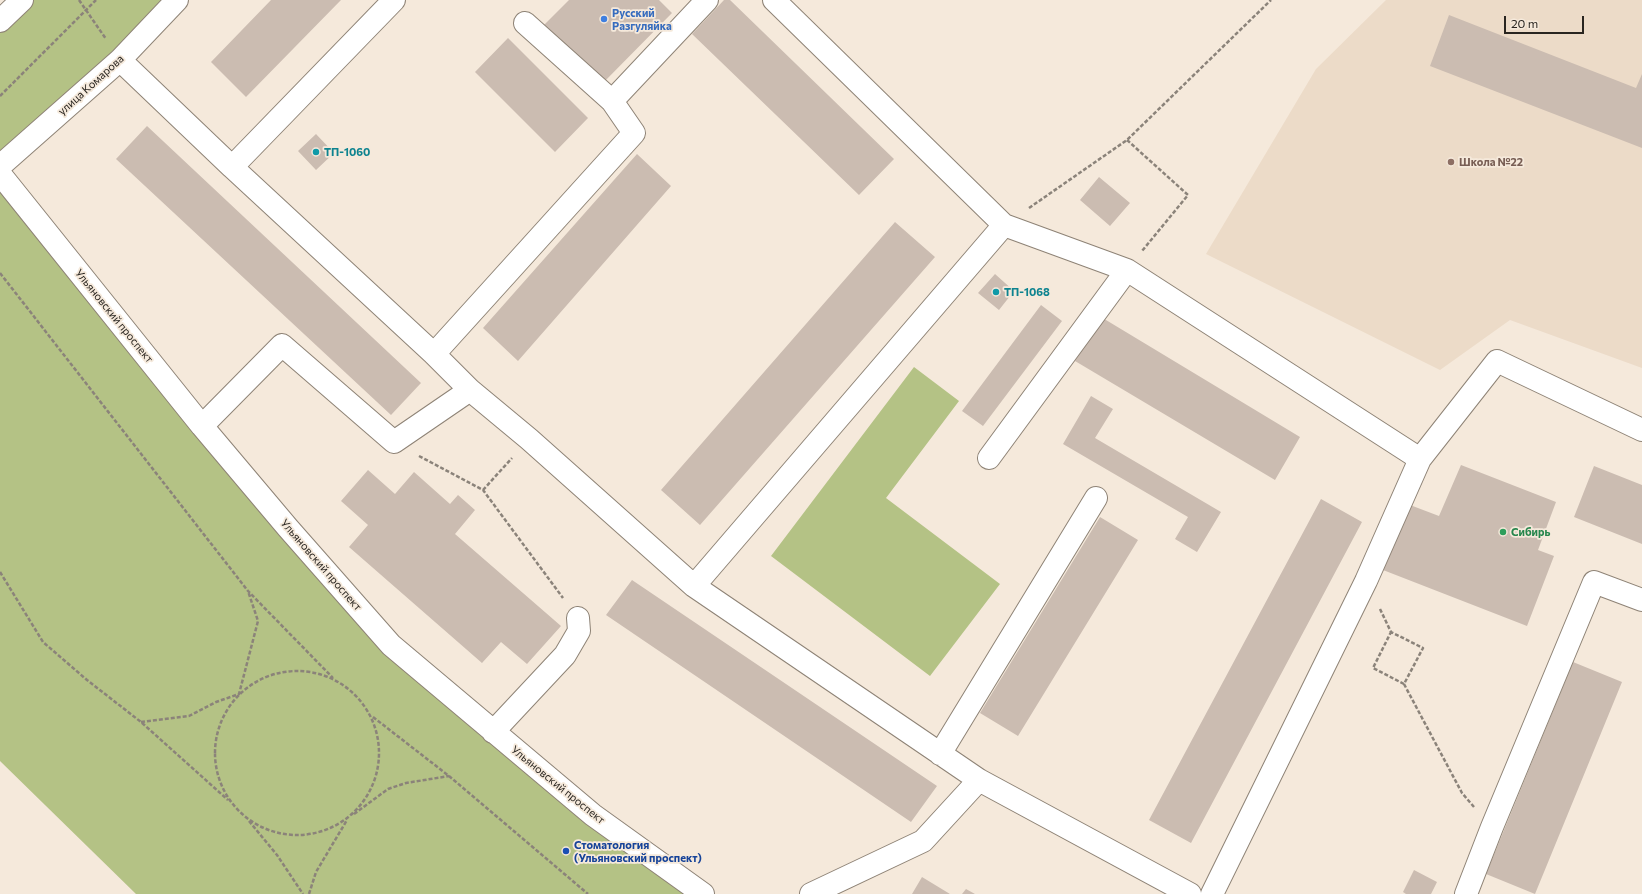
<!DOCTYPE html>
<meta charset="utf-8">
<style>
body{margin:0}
#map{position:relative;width:1642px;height:894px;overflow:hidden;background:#f5e9db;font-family:Commissioner,sans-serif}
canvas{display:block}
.scale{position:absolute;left:1504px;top:16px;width:80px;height:18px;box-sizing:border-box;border:2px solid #292520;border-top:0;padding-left:5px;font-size:12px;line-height:14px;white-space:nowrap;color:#292520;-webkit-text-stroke:3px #f5e9db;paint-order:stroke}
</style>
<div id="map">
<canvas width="1642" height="894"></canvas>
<div class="scale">20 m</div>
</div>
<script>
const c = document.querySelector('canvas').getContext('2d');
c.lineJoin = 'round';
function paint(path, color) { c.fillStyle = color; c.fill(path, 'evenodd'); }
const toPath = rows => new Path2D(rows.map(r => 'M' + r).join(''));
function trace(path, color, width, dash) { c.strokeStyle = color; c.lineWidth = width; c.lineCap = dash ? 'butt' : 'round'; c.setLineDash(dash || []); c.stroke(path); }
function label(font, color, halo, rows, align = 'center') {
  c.font = font + ' Commissioner,sans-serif'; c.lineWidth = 3.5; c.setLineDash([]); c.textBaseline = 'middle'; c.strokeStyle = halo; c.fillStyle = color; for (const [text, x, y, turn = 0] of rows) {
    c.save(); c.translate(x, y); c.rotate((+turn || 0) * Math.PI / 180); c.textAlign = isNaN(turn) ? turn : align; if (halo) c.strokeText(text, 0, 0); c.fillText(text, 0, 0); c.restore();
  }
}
paint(toPath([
 [1386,0,1642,0,1642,368,1510,320,1440,370,1206,254,1316,69]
]), '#ecdbc8');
paint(toPath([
 [22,0,177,0,0,166,0,21],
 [0,174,391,645,703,894,136,894,0,761],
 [914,367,959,401,886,498,1000,584,930,676,771,556]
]), '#b4c285');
paint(toPath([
 [271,0,341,0,246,97,211,62],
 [569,0,659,0,672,13,602,84,543,26],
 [724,0,730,0,894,159,859,195,692,34],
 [1449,15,1636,88,1642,74,1642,148,1430,66],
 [508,38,588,118,555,152,475,72],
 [147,126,421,383,391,415,116,159],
 [316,134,334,153,316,170,298,151],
 [637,154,671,186,518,361,483,328],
 [1099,177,1130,203,1110,226,1080,200],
 [895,222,935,257,700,525,661,490],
 [995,274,1014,291,999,310,978,293],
 [1041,305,1062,321,983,426,962,411],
 [1101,317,1300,437,1275,480,1075,361],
 [1091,396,1113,409,1095,438,1221,512,1197,552,1175,539,1188,517,1063,444],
 [1461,465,1556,502,1538,550,1554,556,1527,626,1383,570,1410,505,1439,516],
 [1594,466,1642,485,1642,544,1574,517],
 [368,470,395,494,414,472,450,504,458,495,475,510,455,534,561,626,527,664,501,642,482,663,349,547,368,525,341,501],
 [1321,499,1362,522,1191,843,1149,820],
 [1100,517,1138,540,1018,736,980,713],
 [632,580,937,786,911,822,606,615],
 [1573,662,1622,682,1535,894,1486,874],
 [1414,870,1437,882,1431,894,1406,894,1403,892],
 [922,877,950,894,912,894],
 [966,889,975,894,962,894]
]), '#cbbcb1');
const minor = toPath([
 [774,0,1004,225,1127,270],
 [0,21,22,0],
 [120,60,232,167,394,0],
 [612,101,707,0],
 [0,166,120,60,177,0],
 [232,167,434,354,470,390,529,439,694,586,979,780,1190,894],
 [0,174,202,426,288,528,391,645,593,815,703,894],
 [434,354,634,133,612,101,525,23],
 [202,426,282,345,394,442,470,390],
 [989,458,1127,270,1420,459],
 [694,586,1004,225],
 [493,732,565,655,579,631,578,618],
 [940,754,1096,498],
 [811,894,923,841,979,780],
 [1212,894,1366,581,1420,459,1497,361,1642,430],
 [1466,894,1492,827,1594,582,1642,600]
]);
trace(minor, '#8e8376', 24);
trace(toPath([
 [79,0,106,39],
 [0,96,96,0],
 [1127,140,1188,195,1142,251],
 [1029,208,1127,140,1271,0],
 [0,273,248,591,333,678],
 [419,456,483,490,563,598],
 [483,490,512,458],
 [0,572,43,642,87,680,141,722,228,800],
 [1380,609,1391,632,1423,648,1404,684,1373,668,1391,632],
 '215 753a82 82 0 1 1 164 0a82 82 0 1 1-164 0Z',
 [1404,684,1462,793,1474,807],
 [373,717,449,776,588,894],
 [141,722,189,716,216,702,239,694,258,621,248,591],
 [354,814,388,789,406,783,449,776],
 [249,821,277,855,303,894],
 [309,894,316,872,347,820]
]), '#8b837a', 2.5, [4, 2]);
trace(minor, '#fff', 22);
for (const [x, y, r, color] of [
 [604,19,4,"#3f7fe0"],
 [316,152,4,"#0f9aa8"],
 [1451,162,4,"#8d6e63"],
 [996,292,4,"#0f9aa8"],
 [1503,532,4,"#2e9e5b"],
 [566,851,4,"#1a4fb4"]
]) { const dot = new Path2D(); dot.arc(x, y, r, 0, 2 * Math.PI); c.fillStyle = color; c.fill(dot); trace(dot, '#f5e9db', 1.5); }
label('bold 11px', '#366cbe', '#f5e9db', [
 ["Русский",612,13],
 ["Разгуляйка",612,26]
], 'left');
label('11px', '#292520', '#f5e9db', [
 ["улица Комарова",91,85,-42],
 ["Ульяновский проспект",114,316,51],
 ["Ульяновский проспект",321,565,49],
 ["Ульяновский проспект",558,785,39]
]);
label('bold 11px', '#0d838f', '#f5e9db', [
 ["ТП-1060",324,152],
 ["ТП-1068",1004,292]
], 'left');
label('bold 11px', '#785e54', '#f5e9db', [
 ["Школа №22",1459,162]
], 'left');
label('bold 11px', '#27864d', '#f5e9db', [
 ["Сибирь",1511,532]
], 'left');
label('bold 11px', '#164399', '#f5e9db', [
 ["Стоматология",574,845],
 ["(Ульяновский проспект)",574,858]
], 'left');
</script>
